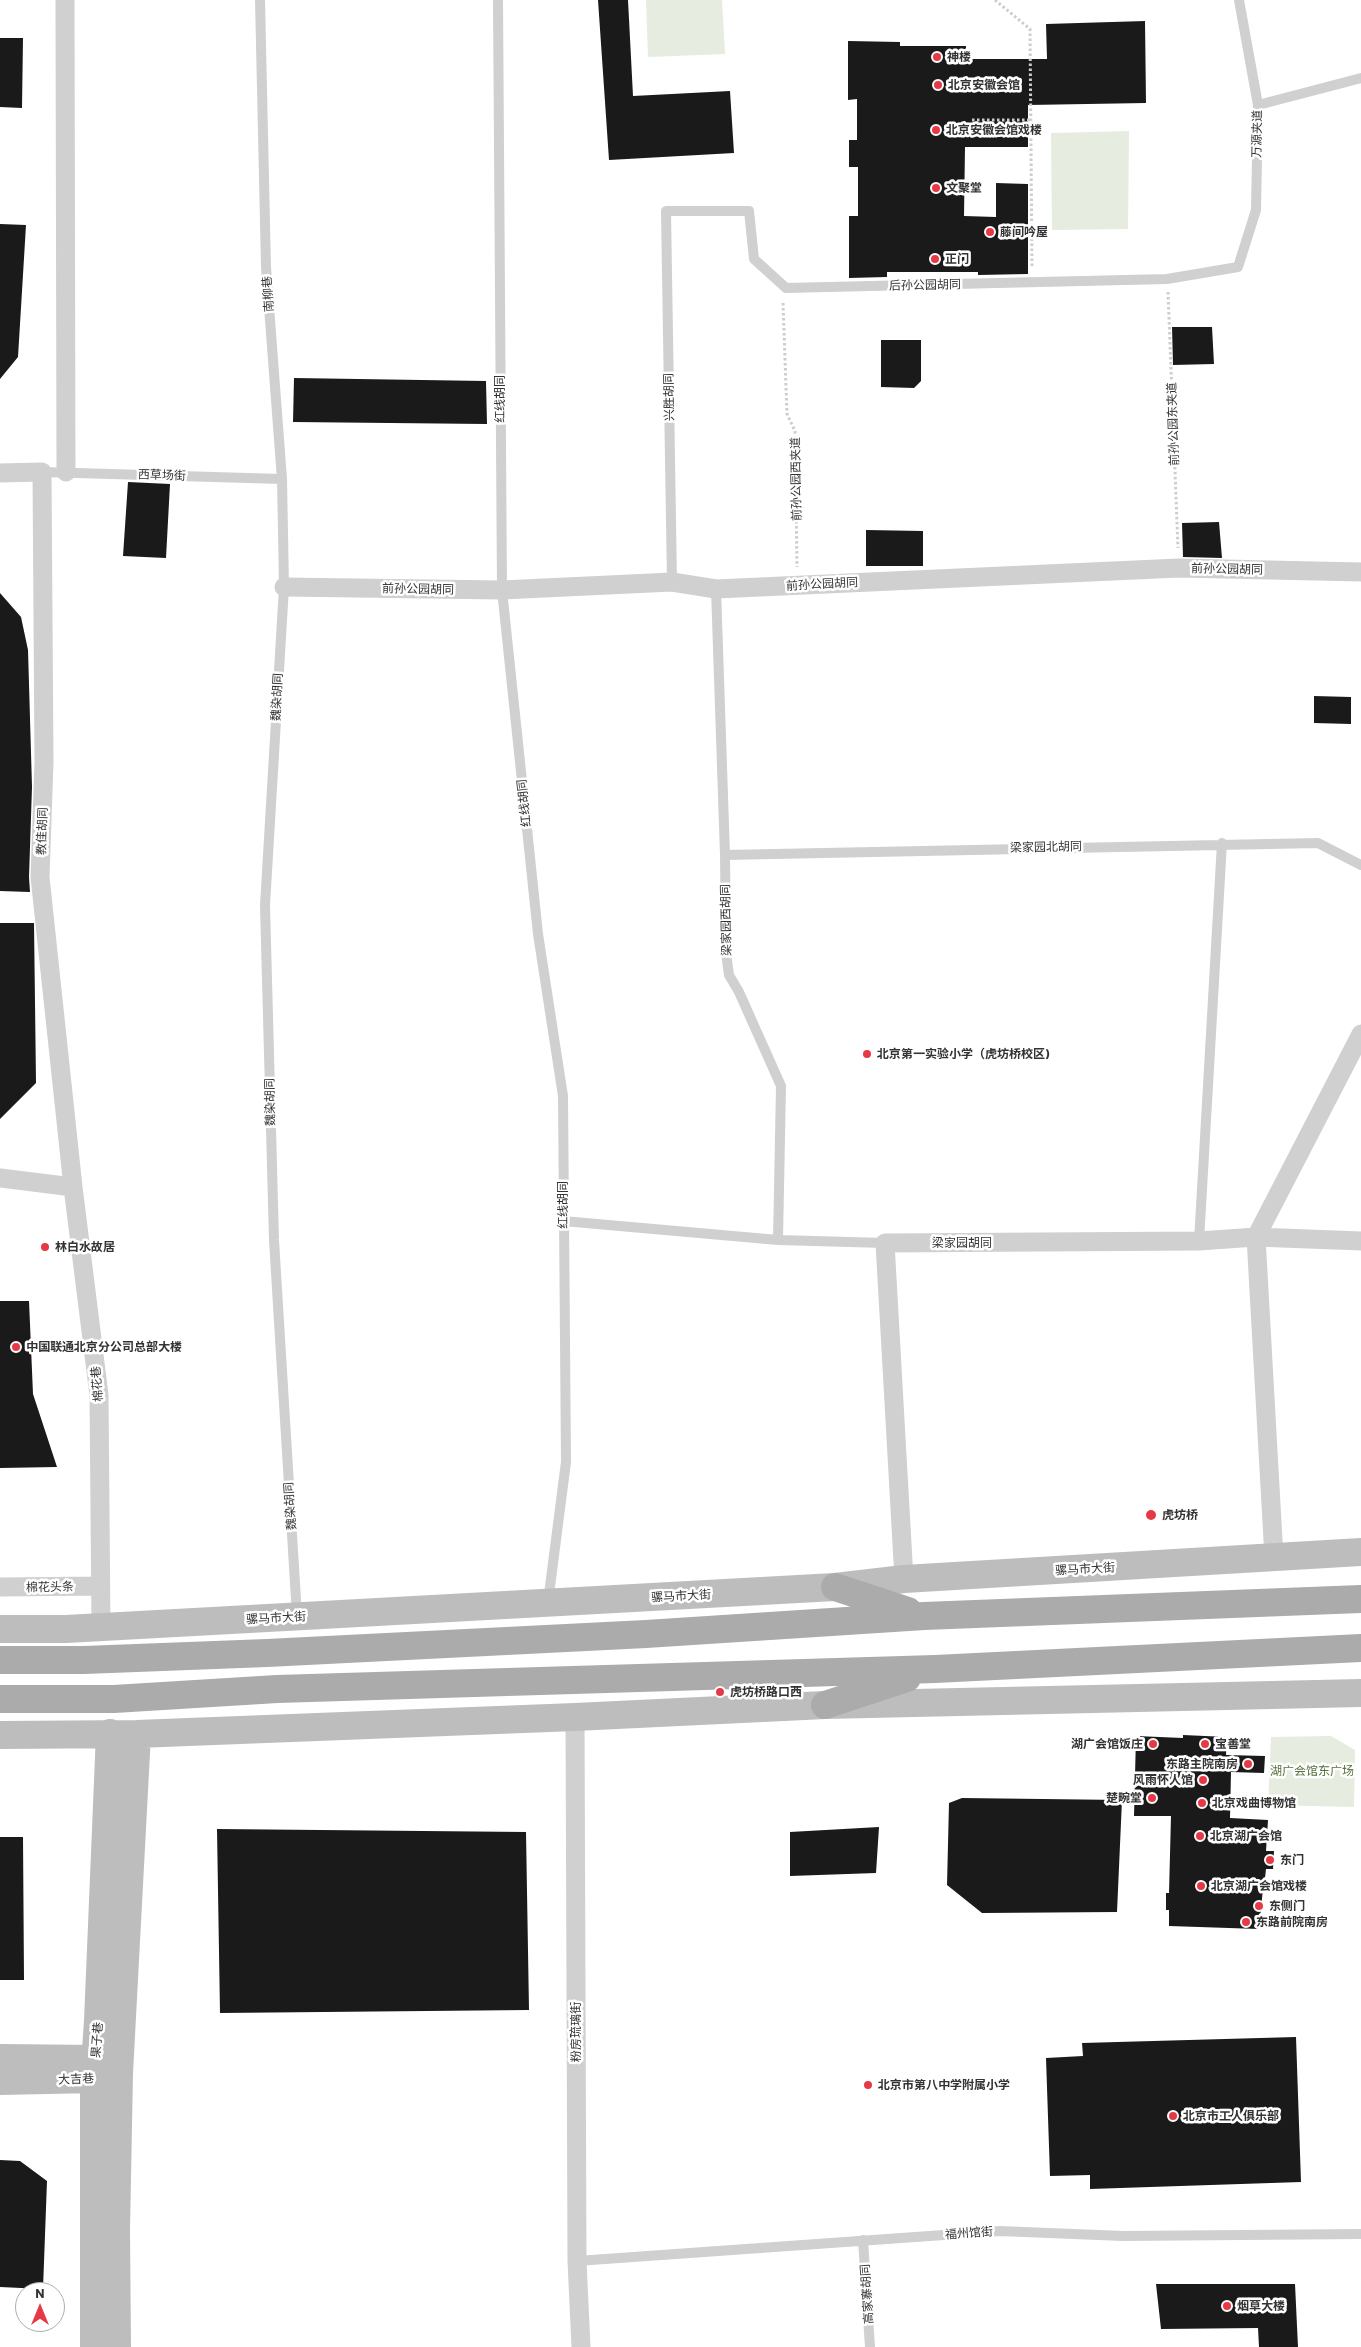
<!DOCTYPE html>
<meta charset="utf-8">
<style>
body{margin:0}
#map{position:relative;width:1361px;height:2347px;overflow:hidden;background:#fff;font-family:Barlow,sans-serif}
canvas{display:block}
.north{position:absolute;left:15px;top:2282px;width:50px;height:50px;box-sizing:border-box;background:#fff;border:1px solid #adadad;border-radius:50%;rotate:0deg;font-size:14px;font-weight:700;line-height:20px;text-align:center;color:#333}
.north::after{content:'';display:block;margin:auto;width:18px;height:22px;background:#e63946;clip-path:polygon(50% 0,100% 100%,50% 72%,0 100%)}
</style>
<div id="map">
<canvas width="1361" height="2347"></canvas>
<div class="north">N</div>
</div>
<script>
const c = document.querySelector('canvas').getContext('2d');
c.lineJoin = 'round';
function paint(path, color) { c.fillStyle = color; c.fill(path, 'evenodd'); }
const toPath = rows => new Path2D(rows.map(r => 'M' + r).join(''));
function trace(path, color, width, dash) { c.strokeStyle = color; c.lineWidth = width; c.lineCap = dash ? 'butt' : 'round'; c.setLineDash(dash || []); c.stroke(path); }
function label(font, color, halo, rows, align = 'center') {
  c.font = font + ' Barlow,"Noto Sans SC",sans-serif'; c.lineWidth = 5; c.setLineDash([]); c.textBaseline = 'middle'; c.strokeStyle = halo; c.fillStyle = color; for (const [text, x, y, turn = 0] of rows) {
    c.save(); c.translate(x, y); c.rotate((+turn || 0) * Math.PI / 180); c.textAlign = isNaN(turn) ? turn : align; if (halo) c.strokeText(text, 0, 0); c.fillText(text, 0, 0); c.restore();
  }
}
paint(toPath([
 [646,0,722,0,725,54,648,57],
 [1129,131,1128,229,1052,230,1051,133],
 [1331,1736,1355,1750,1354,1807,1268,1805,1271,1737]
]), '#e6ecdf');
paint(toPath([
 [598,0,628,0,633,96,730,91,734,153,609,160],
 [1145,21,1146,103,1028,105,1028,147,965,147,964,216,996,217,996,183,1028,184,1028,274,978,275,978,272,887,272,887,277,849,278,849,216,858,216,858,167,849,167,849,140,857,140,857,99,848,100,848,41,900,42,900,46,966,46,966,59,1047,59,1046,24],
 [0,38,23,38,22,108,0,107],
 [0,224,26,225,18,357,0,379],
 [1172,327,1212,327,1214,364,1173,365],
 [881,340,921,340,921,381,914,388,881,387],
 [294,378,486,381,487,424,293,422],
 [128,482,170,484,166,558,123,556],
 [1219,522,1222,558,1183,557,1182,523],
 [866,530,923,531,923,566,866,566],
 [0,593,21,617,28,650,32,787,29,877,30,892,0,891],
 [1314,696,1351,697,1351,724,1314,723],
 [0,923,34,923,36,1083,0,1119],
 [0,1301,29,1301,33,1394,57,1467,0,1468],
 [1183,1735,1227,1737,1226,1755,1265,1756,1264,1773,1231,1772,1230,1818,1268,1820,1266,1851,1274,1851,1273,1869,1266,1869,1265,1878,1264,1878,1259,1929,1169,1926,1169,1910,1166,1910,1166,1893,1169,1893,1171,1816,1134,1816,1136,1736,1183,1738],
 [962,1798,1122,1800,1117,1912,982,1913,947,1885,949,1803],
 [879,1827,876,1873,790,1876,790,1832],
 [217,1829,526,1832,529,2010,220,2013],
 [0,1837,23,1837,24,1980,0,1980],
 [1296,2037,1301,2182,1090,2189,1090,2175,1050,2176,1046,2058,1083,2056,1082,2043],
 [0,2160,20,2161,47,2181,43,2289,0,2287],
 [1156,2284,1295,2284,1298,2347,1259,2347,1258,2328,1161,2329]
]), '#1a1a1a');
trace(toPath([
 [995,0,1030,29,1032,268],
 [972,120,1032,120],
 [1168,292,1178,548],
 [783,303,787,414,795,431,797,567]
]), '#cdcdcd', 3, [2.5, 2.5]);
trace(toPath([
 [260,0,266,267,282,479,284,587,265,905,274,1240,297,1616],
 [498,0,502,590,538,934,563,1096,566,1462,548,1602],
 [1258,105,1361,78],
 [42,472,282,479],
 [672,582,666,211,749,211,754,259,786,288,1167,279,1238,267,1256,210,1258,105,1239,0],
 [716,589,725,855,726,953,729,975,739,992,781,1086,778,1240],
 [725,855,1318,843,1361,865],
 [563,1221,778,1240,885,1243],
 [1199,1241,1222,843],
 [863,2240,870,2347],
 [577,2261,1000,2231,1123,2236,1361,2234]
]), '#d0d0d0', 10);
trace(toPath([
 [65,0,66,472],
 [0,473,42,472,44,762,40,877,73,1187],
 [284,587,502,590,672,582,716,589,1179,568,1361,572],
 [0,1178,73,1187,99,1395,101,1627],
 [1274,1558,1256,1237,1361,1034],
 [904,1579,885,1243,1199,1241,1256,1237,1361,1241],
 [0,1587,100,1586],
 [575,1717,577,2261,581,2347]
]), '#d0d0d0', 19);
trace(toPath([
 [0,1629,66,1629,835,1587,904,1579,1361,1552],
 [0,1735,137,1734,575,1717,825,1705,1361,1693],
 [0,2058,96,2059,111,2068],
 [0,2081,94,2079,110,2075],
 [94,2347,94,2079,98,2021,110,1733],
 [117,2347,116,2230,119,2073,137,1734]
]), '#bdbdbd', 28);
trace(toPath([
 [835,1587,908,1611],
 [0,1660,84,1660,267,1653,646,1634,924,1616,1361,1599],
 [0,1699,114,1699,277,1689,935,1669,1361,1648],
 [825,1705,907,1678]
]), '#ababab', 28);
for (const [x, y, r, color] of [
 [937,57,5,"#e63946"],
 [938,85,5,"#e63946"],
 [936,130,5,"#e63946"],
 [936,188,5,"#e63946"],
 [990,232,5,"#e63946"],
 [935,259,5,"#e63946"],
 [867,1054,5,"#e63946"],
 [45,1247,5,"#e63946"],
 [16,1347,5,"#e63946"],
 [1151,1515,6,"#e63946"],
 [720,1692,5,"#e63946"],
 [1153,1744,5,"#e63946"],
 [1205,1744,5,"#e63946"],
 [1248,1764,5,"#e63946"],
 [1203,1780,5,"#e63946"],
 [1152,1798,5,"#e63946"],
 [1202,1803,5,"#e63946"],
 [1200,1836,5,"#e63946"],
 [1270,1860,5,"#e63946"],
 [1201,1886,5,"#e63946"],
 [1259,1906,5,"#e63946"],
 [1246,1922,5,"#e63946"],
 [868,2085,5,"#e63946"],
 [1173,2116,5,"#e63946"],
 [1227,2306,5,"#e63946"]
]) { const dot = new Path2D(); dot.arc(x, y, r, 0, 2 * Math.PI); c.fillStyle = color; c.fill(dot); trace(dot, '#fff', 2); }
label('bold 12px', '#333', '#fff', [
 ["神楼",947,57],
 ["北京安徽会馆",948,85],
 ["北京安徽会馆戏楼",946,130],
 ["文聚堂",946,188],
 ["藤间吟屋",1000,232],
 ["正门",945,259],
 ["北京第一实验小学（虎坊桥校区)",877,1054],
 ["林白水故居",55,1247],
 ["中国联通北京分公司总部大楼",26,1347],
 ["虎坊桥",1162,1515],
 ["虎坊桥路口西",730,1692],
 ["湖广会馆饭庄",1143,1744,"right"],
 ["宝善堂",1215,1744],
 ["东路主院南房",1238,1764,"right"],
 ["风雨怀人馆",1193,1780,"right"],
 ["楚畹堂",1142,1798,"right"],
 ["北京戏曲博物馆",1212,1803],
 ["北京湖广会馆",1210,1836],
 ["东门",1280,1860],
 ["北京湖广会馆戏楼",1211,1886],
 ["东侧门",1269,1906],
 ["东路前院南房",1256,1922],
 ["北京市第八中学附属小学",878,2085],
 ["北京市工人俱乐部",1183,2116],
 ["烟草大楼",1237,2306]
], 'left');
label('12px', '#333', '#fff', [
 ["万源夹道",1257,134,-89],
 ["后孙公园胡同",925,285,-1],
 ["南柳巷",268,294,-94],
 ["兴胜胡同",669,397,-91],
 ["红线胡同",500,399,-90],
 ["前孙公园东夹道",1173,424,-92],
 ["西草场街",162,475,2],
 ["前孙公园西夹道",796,479,-91],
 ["前孙公园胡同",1227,569,1],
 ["前孙公园胡同",822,584,-3],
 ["前孙公园胡同",418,589,1],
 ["魏染胡同",277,697,-87],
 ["红线胡同",524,803,-96],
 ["教佳胡同",42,831,-88],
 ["梁家园北胡同",1046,847,-1],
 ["梁家园西胡同",726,920,-91],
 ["魏染胡同",270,1102,-91],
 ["红线胡同",563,1205,-90],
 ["梁家园胡同",962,1243],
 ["棉花巷",97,1384,-95],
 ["魏染胡同",290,1506,-94],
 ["骡马市大街",1085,1569,-3],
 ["棉花头条",50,1587,-1],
 ["骡马市大街",681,1596,-3],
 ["骡马市大街",276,1618,-3],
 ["粉房琉璃街",576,2032,-90],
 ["果子巷",97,2040,-86],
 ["大吉巷",76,2079,-2],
 ["福州馆街",969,2233,-4],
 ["高家寨胡同",867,2294,-94]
]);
label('12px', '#56703f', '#fff', [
 ["湖广会馆东广场",1312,1771]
]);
</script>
